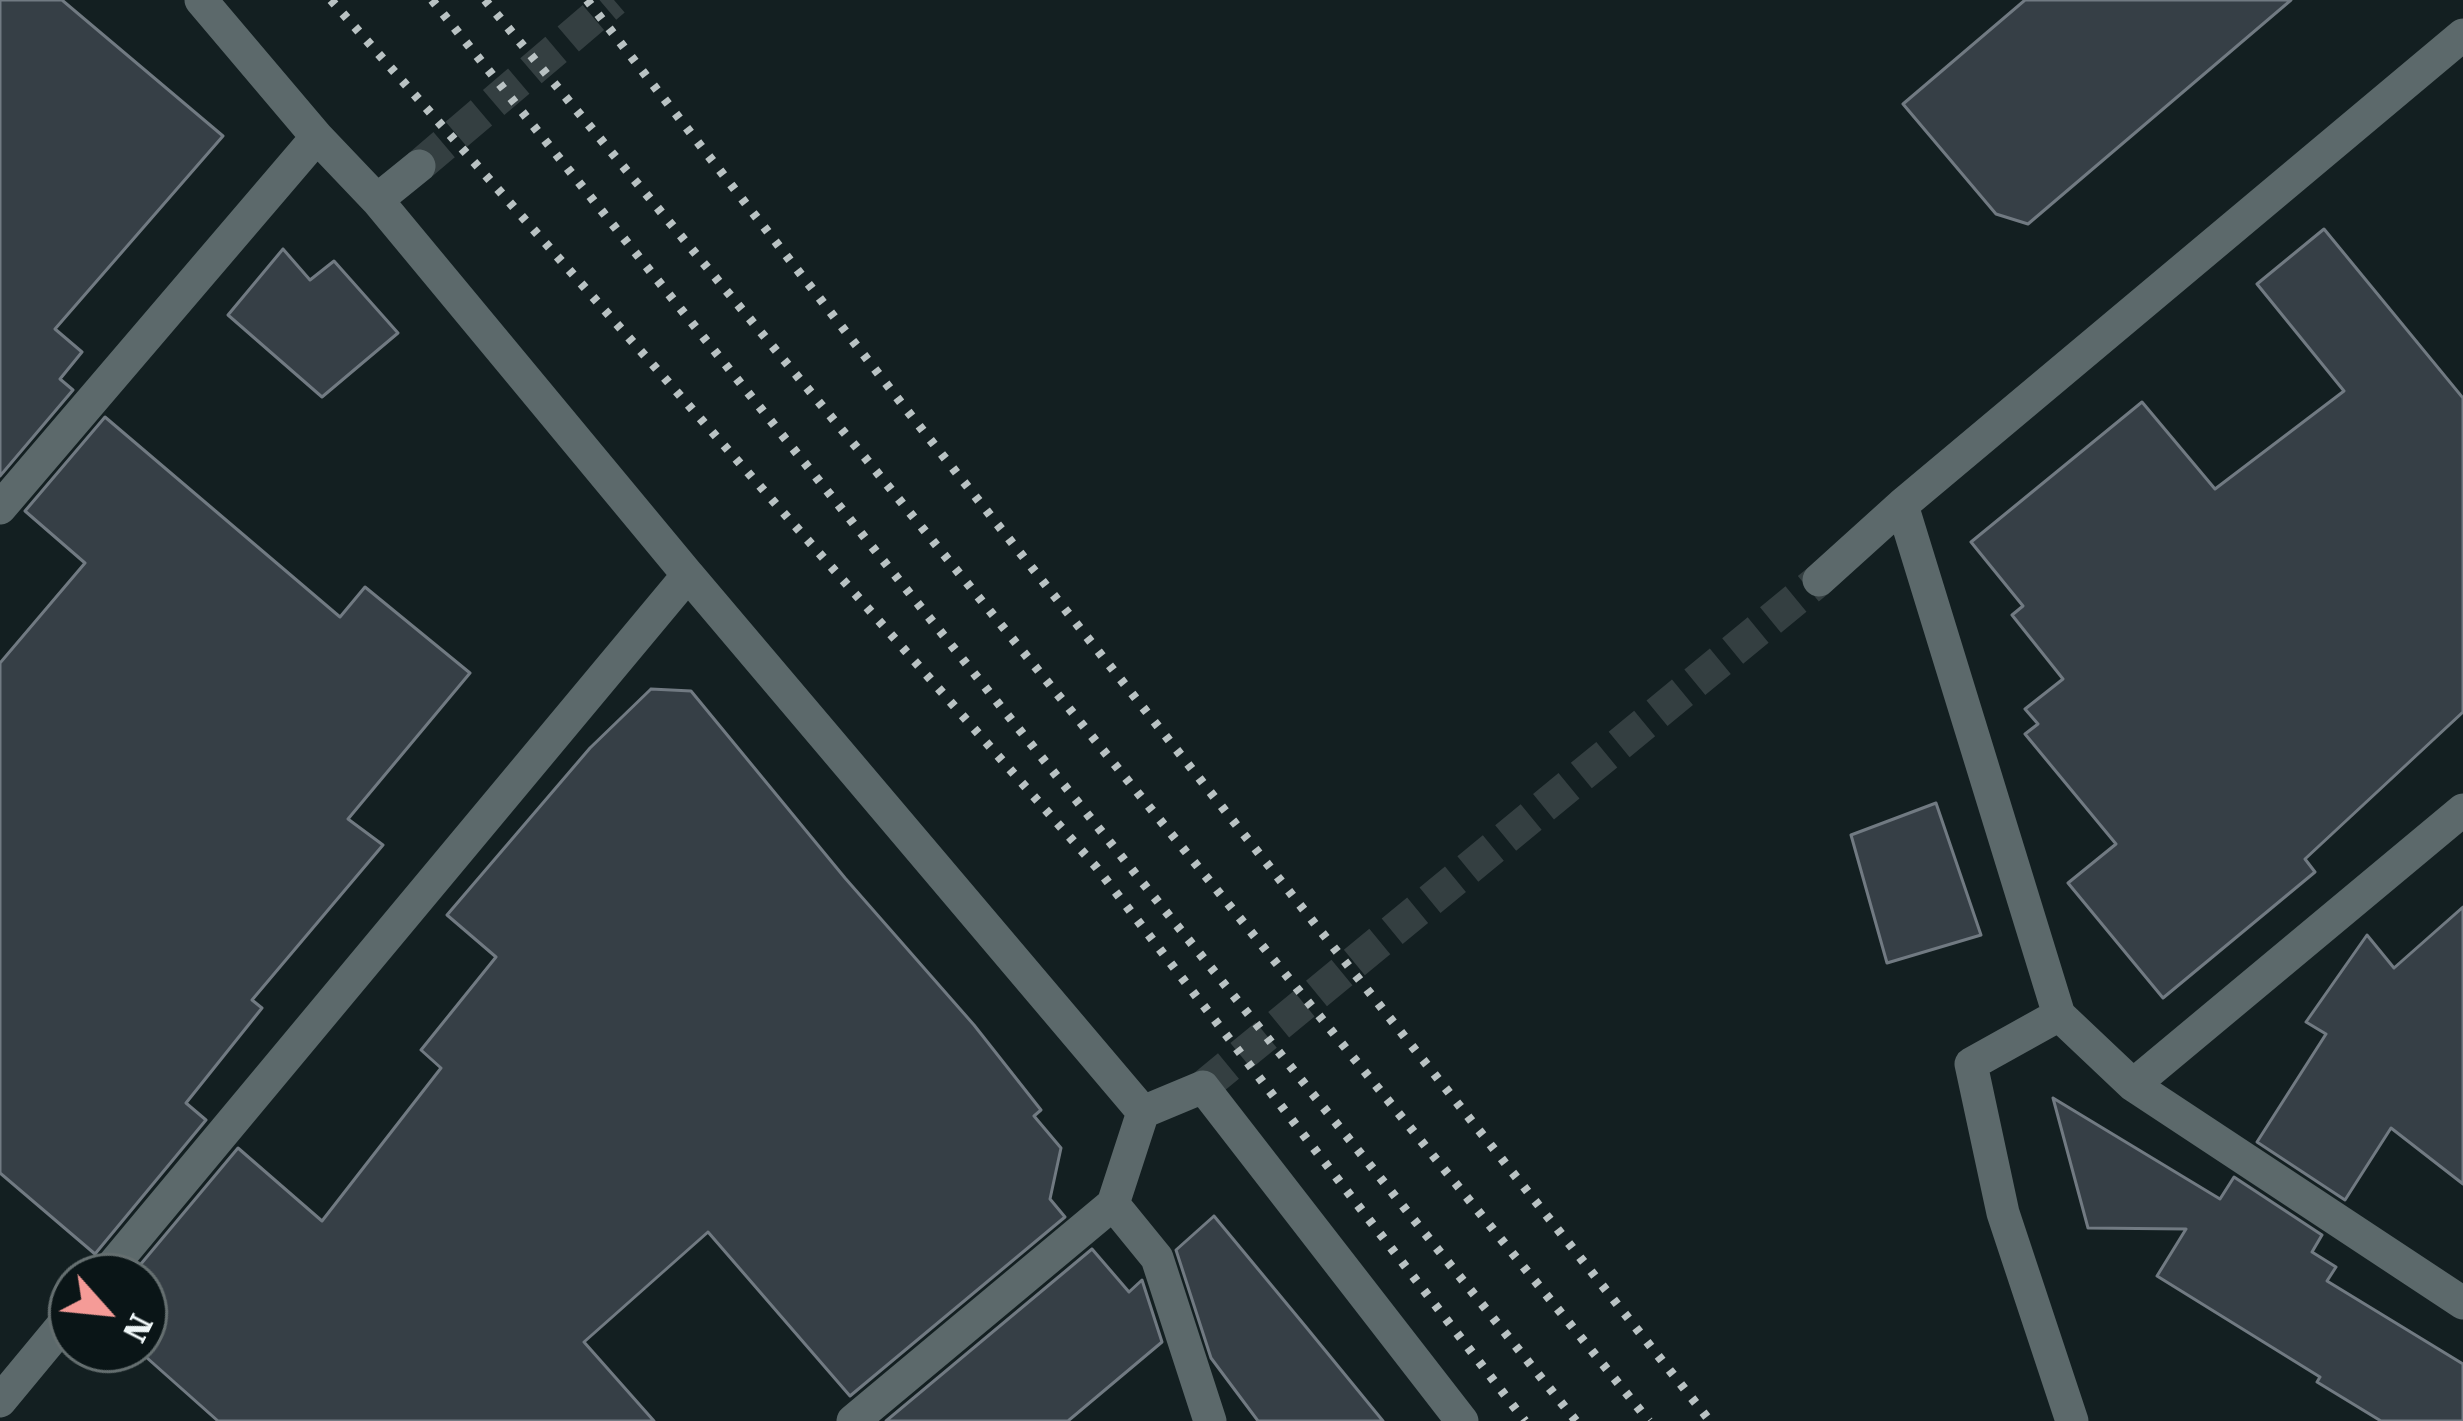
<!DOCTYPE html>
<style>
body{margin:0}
#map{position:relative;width:2463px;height:1421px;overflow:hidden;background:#131f21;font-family:"Roboto Serif",serif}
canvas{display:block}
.north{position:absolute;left:48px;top:1253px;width:120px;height:120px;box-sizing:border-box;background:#0a1517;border:3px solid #656f70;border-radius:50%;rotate:117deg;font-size:33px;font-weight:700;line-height:48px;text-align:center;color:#edf5f6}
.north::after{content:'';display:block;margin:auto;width:42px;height:54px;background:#f59b97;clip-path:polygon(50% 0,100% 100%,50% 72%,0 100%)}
</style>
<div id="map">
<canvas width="2463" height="1421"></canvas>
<div class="north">N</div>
</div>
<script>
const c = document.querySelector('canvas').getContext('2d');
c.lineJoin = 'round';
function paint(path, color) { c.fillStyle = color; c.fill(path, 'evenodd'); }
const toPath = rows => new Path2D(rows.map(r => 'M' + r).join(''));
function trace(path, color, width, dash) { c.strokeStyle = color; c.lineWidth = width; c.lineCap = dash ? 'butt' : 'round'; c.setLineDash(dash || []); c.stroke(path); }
const building = toPath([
 [0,0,62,0,223,136,55,329,82,352,60,379,73,390,0,476,0,0],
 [2025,0,2291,0,2028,224,1996,214,1903,104,2025,0],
 [2324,229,2463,398,2463,712,2305,859,2315,872,2163,998,2068,883,2116,844,2025,734,2038,724,2025,709,2063,679,2012,615,2023,606,1971,542,2142,402,2215,489,2344,391,2257,284,2324,229],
 [283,249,310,280,334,261,398,333,322,397,228,315,283,249],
 [105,417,340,617,365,587,470,673,348,819,383,845,252,1000,262,1008,186,1103,206,1120,95,1254,0,1173,0,663,85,563,25,511,105,417],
 [651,689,691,691,845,878,974,1025,1041,1110,1034,1116,1061,1148,1050,1199,1065,1217,850,1396,708,1232,584,1342,654,1421,218,1421,137,1349,144,1349,144,1277,130,1277,238,1148,322,1221,441,1068,421,1050,496,957,447,915,590,748,651,689],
 [1936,803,1981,935,1887,963,1851,835,1936,803],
 [2463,907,2463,1184,2391,1128,2345,1200,2257,1142,2326,1034,2306,1022,2367,935,2394,968,2463,907],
 [2053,1098,2220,1199,2234,1177,2322,1235,2312,1252,2336,1267,2327,1281,2463,1364,2463,1421,2381,1421,2317,1382,2320,1377,2157,1276,2186,1229,2088,1228,2053,1098],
 [1214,1216,1306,1327,1383,1421,1258,1421,1211,1358,1176,1250,1214,1216],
 [1092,1249,1129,1292,1142,1280,1162,1342,1068,1421,886,1421,1092,1249]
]);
paint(building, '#363f46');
trace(building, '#717a82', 3);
trace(toPath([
 [419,166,614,0],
 [1203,1087,1819,580]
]), '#343f41', 33, [33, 16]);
trace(toPath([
 [377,200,419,166],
 [1902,505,2059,1015,2133,1085,2463,1303],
 [0,508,317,137],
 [688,575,1143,1112],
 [1819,580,1902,505,2463,35],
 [2059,1015,1971,1064,2003,1213,2072,1421],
 [2133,1085,2463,810],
 [1113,1204,1157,1258,1210,1421],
 [103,1277,688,575,377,200,317,137,201,0],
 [0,1401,72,1314],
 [853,1421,1113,1204,1143,1112,1203,1087,1462,1421]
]), '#5c696b', 33);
trace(toPath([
 [331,0,1097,868,1525,1421],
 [432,0,1576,1421],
 [485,0,867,460,1649,1421],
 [587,0,913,418,1710,1421]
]), '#b9c2c3', 9, [6, 12]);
</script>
